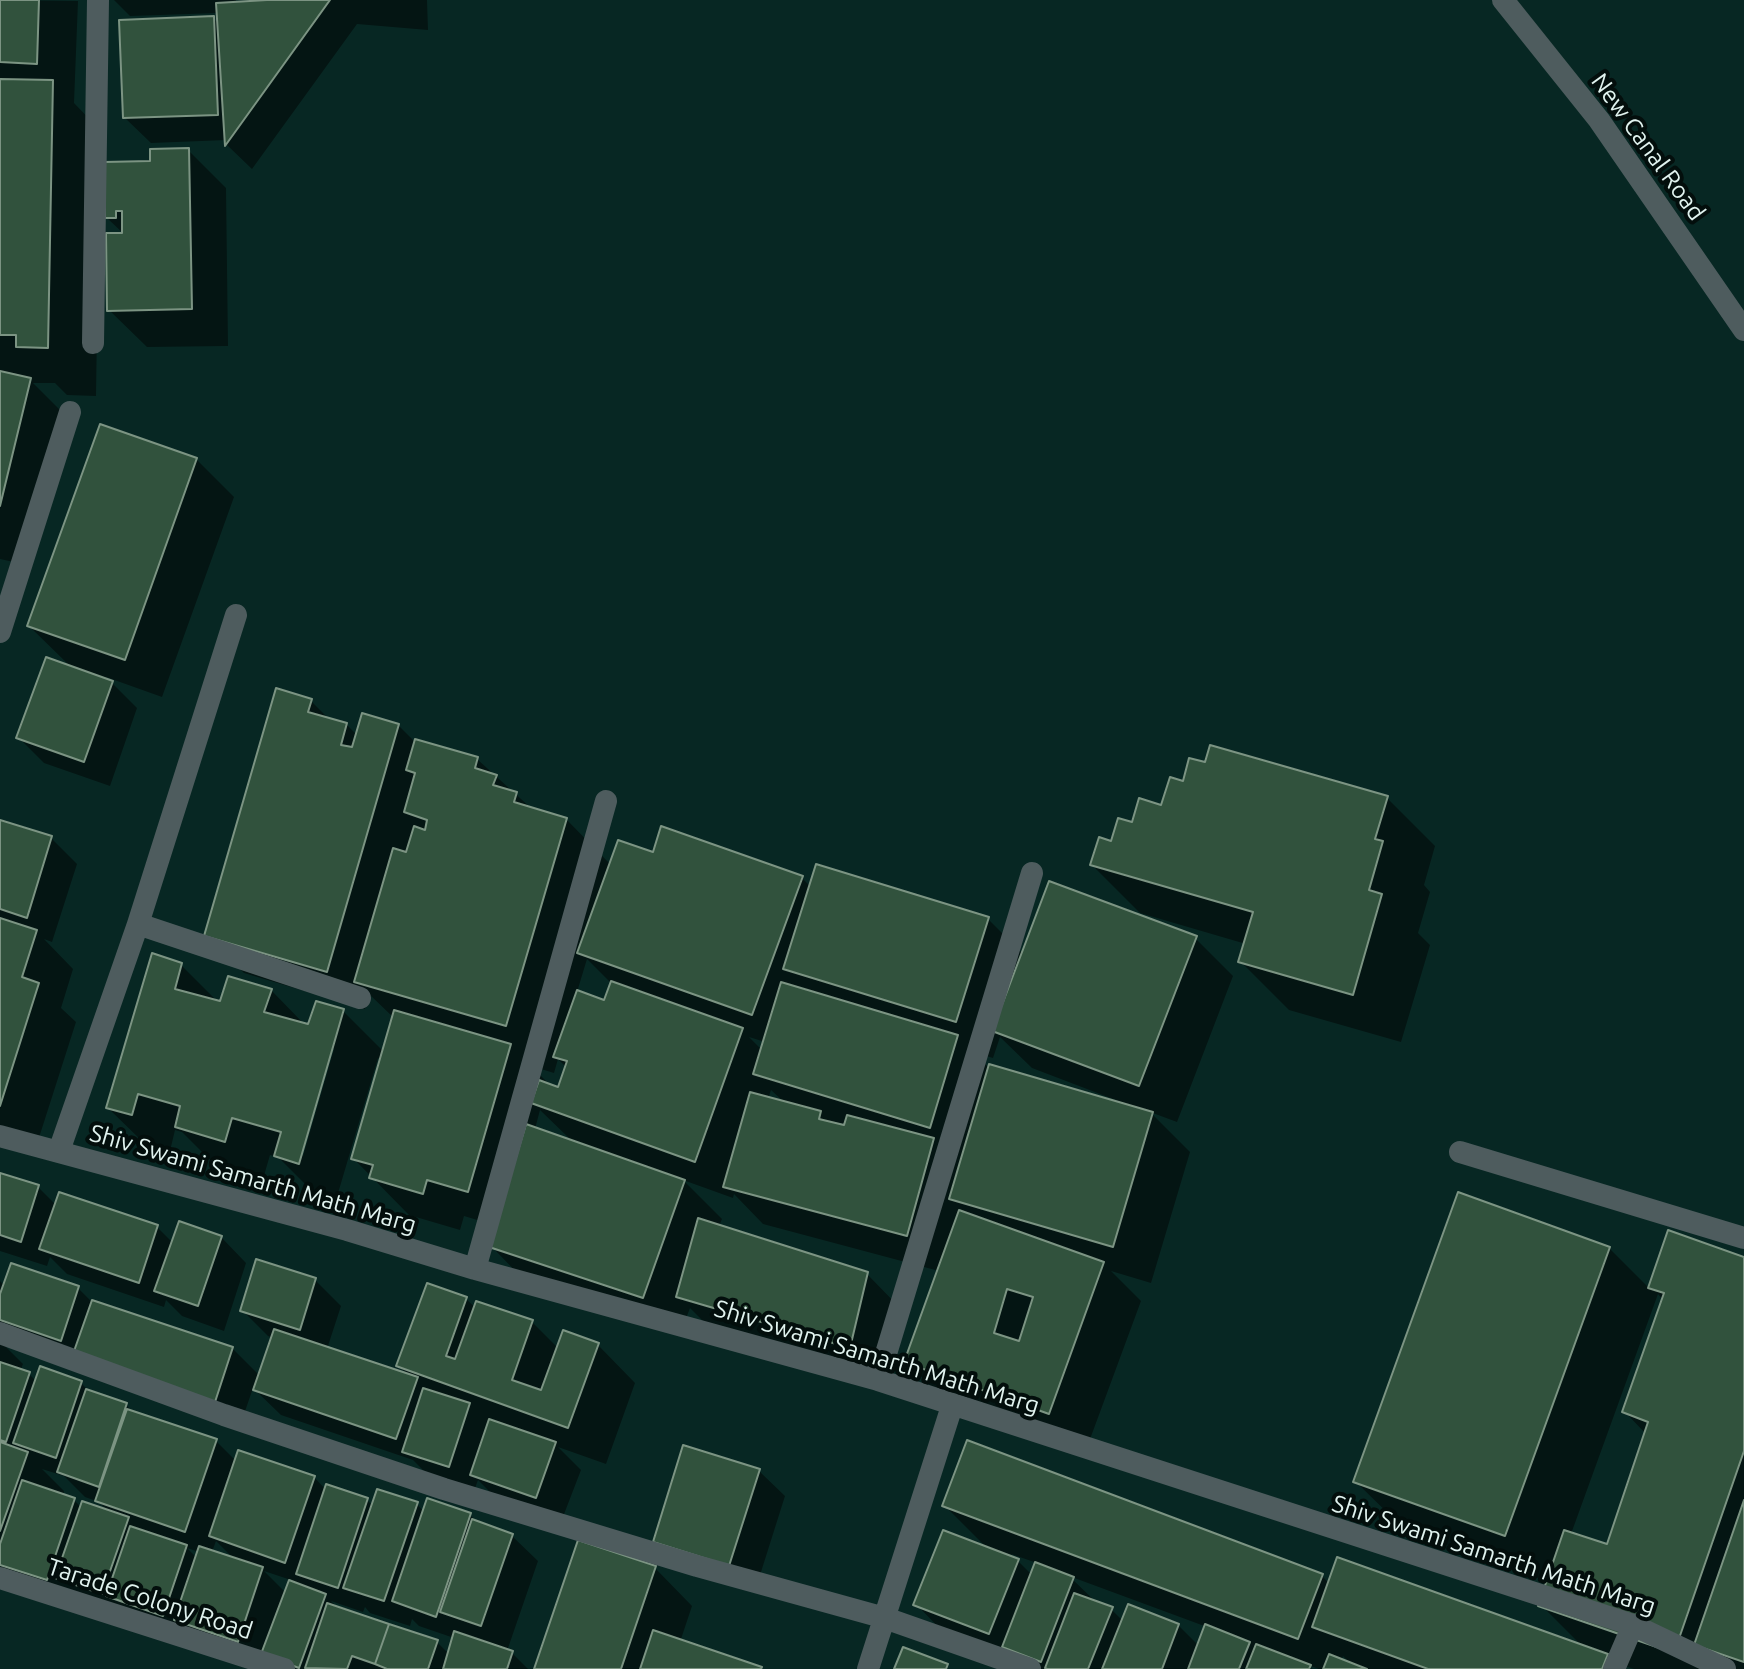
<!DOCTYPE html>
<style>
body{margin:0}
canvas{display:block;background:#072723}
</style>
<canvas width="1744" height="1669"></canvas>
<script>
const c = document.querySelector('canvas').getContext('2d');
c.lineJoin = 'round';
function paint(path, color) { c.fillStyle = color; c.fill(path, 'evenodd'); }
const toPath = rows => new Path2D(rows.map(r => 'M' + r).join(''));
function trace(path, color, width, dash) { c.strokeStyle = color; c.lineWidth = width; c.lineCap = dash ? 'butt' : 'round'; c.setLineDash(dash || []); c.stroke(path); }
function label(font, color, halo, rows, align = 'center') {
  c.font = font + ' Ubuntu,sans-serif'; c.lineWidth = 8; c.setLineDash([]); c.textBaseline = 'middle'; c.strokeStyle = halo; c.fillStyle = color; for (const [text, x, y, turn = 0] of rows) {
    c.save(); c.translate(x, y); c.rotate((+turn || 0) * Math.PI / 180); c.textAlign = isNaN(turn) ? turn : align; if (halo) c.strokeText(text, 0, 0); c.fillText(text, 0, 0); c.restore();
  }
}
paint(toPath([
 [0,0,78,1,74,103,100,130,96,396,67,395,55,383,33,383,68,418,32,566,0,559],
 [114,0,236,0,236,4,266,2,264,0,427,0,428,30,357,24,252,169,227,145,227,140,151,143,125,118,213,18,219,24,219,13,130,16],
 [188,150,226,188,228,346,147,347,109,310,125,235,107,218,152,163],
 [196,459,234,497,162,697,106,677,137,708,110,786,44,763,19,738,72,668,29,626],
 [311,701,330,720,346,724,358,736,398,725,416,743,477,759,532,809,566,819,611,865,654,854,801,877,811,887,987,918,1023,954,1195,938,1233,976,1177,1122,1150,1112,1190,1152,1151,1283,1111,1271,1141,1301,1086,1450,944,1399,906,1362,939,1271,763,1224,734,1194,733,1198,683,1180,722,1219,719,1226,867,1274,904,1312,887,1385,716,1334,690,1308,680,1334,528,1284,491,1246,497,1226,464,1216,460,1230,409,1215,353,1158,382,1059,378,1058,336,1200,314,1193,278,1157,270,1155,263,1179,214,1164,182,1132,175,1130,170,1151,146,1145,108,1108,181,965,221,1005,271,990,306,1026,343,1011,384,1052,394,1018,369,994,365,1009,244,973,206,936],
 [587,959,612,984,606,1002,577,992],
 [749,1037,765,1042,762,1050],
 [1000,1037,1032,1068,1121,1102,1120,1105,990,1069,973,1052,993,1058],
 [331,1048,334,1049,303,1156,300,1153],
 [558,1059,567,1068,559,1089,548,1083,531,1066,554,1073],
 [771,1090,785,1103,768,1099],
 [540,1110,573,1142,535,1129],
 [1184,783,1387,798,1435,846,1424,885,1430,892,1418,933,1430,945,1401,1042,1289,1010,1240,961,1246,944,1140,913,1092,865,1133,824,1163,807],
 [0,822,51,838,77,864,52,942,44,939,73,969,61,1008,76,1022,36,1147,0,1136],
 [0,1175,38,1187,56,1205,157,1227,173,1243,221,1237,246,1263,224,1331,182,1316,166,1300,164,1307,67,1274,50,1257,47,1266,0,1251],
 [1669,1233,1744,1259,1744,1669,1634,1669,1613,1662,1620,1669,1319,1669,1308,1665,1312,1669,1028,1669,941,1630,916,1604,988,1549,944,1505,1322,1576,1329,1583,1582,1646,1541,1605,1549,1582,1404,1529,1355,1481,1609,1248,1650,1289],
 [1658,1294,1663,1300,1625,1412,1646,1434,1608,1547,1571,1534],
 [1011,1554,1037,1563,1032,1575],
 [1069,1576,1207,1627,1199,1646,1178,1625,1123,1621,1111,1609,1098,1604],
 [1343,1656,1352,1665,1341,1661],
 [257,1262,315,1280,341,1306,327,1349,410,1377,399,1366,466,1299,476,1308,478,1303,532,1322,558,1348,598,1345,635,1383,606,1464,558,1447,581,1470,561,1522,498,1500,478,1480,474,1491,430,1477,413,1460,281,1415,253,1388,240,1426,0,1337,0,1281,5,1286,78,1288,92,1302,232,1348,260,1376,273,1338,268,1336,242,1310],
 [0,1341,23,1364,20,1371,29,1374,37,1382,81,1383,91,1393,126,1405,135,1414,216,1441,236,1461,314,1477,326,1490,367,1500,373,1506,417,1504,424,1512,428,1500,470,1515,479,1524,512,1536,538,1561,507,1651,512,1653,528,1669,278,1669,0,1588],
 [42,1469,64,1476,85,1497,99,1502,109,1512,81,1507,74,1500,63,1496,64,1491],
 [216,1541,235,1560,212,1552],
 [187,1548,199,1552,197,1558],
 [264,1571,291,1580,286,1593],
 [331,1601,363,1612,365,1607,370,1613,410,1626,412,1619,419,1626,454,1638,449,1654,437,1642,339,1609],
 [759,1471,785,1496,755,1591,680,1567],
 [655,1568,692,1606,680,1642,761,1669,536,1669]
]), '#0007');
const building = toPath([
 [0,0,39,0,37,64,0,62,0,0],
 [267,0,330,0,225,146,216,3,267,0],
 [214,16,218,115,123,118,119,20,214,16],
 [0,79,53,80,48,348,16,347,16,335,0,335,0,79],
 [189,148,192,309,107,311,106,233,122,233,122,211,116,211,116,218,105,218,104,162,150,161,150,149,189,148],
 [0,371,31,378,0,506,0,371],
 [100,424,197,458,125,660,27,626,100,424],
 [46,657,113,681,84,762,16,738,46,657],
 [276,688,312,699,308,712,347,723,341,745,352,747,362,713,399,724,327,972,204,936,276,688],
 [415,739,478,757,475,768,497,775,493,785,517,792,514,802,567,818,506,1026,354,982,393,848,406,852,414,826,425,830,427,820,404,812,415,773,406,770,415,739],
 [1210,745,1388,796,1375,839,1383,841,1369,890,1382,894,1353,995,1238,962,1253,912,1090,865,1099,837,1111,841,1118,818,1132,822,1139,798,1161,805,1170,777,1183,781,1189,758,1205,762,1210,745],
 [0,820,52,836,27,918,0,909,0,820],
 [661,826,803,876,752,1015,577,953,618,840,653,852,661,826],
 [816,864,989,917,956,1022,783,969,816,864],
 [1049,881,1197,936,1139,1086,992,1031,1049,881],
 [0,918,37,930,22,977,39,983,0,1106,0,918],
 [152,953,182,963,175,989,220,1001,228,976,272,989,264,1012,308,1024,316,1001,344,1009,299,1164,274,1156,281,1132,232,1118,225,1142,175,1127,180,1106,138,1094,132,1115,106,1108,152,953],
 [611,981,743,1028,695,1162,531,1103,539,1080,558,1087,567,1061,553,1057,577,990,604,1000,611,981],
 [781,982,958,1035,930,1128,753,1074,781,982],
 [394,1010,511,1044,468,1192,427,1180,423,1194,369,1178,373,1165,351,1159,394,1010],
 [989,1064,1153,1112,1113,1247,949,1199,989,1064],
 [750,1092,821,1111,819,1119,844,1125,847,1115,934,1138,907,1236,723,1187,750,1092],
 [526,1124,685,1180,643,1298,489,1247,526,1124],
 [0,1173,39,1185,21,1242,0,1235,0,1173],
 [59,1192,158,1225,139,1283,39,1249,59,1192],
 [1458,1192,1610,1247,1505,1536,1353,1482,1458,1192],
 [959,1210,1104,1262,1049,1414,904,1362,959,1210],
 [1007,1289,1033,1297,1019,1341,994,1333,1007,1289],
 [698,1218,868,1272,850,1348,676,1297,698,1218],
 [179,1221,222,1236,198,1306,154,1291,179,1221],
 [1668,1230,1744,1257,1744,1451,1674,1653,1538,1606,1564,1530,1607,1544,1648,1422,1622,1412,1664,1293,1648,1288,1668,1230],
 [256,1259,316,1278,300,1330,240,1311,256,1259],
 [11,1263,79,1286,61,1341,0,1320,0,1294,11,1263],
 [427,1283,467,1297,446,1356,455,1359,476,1301,533,1320,512,1380,541,1390,563,1330,599,1343,568,1428,396,1366,427,1283],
 [92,1300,233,1347,215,1402,73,1354,92,1300],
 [274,1329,418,1377,396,1439,253,1390,274,1329],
 [0,1362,30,1372,6,1442,0,1440,0,1362],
 [40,1366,82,1381,56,1458,13,1443,40,1366],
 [423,1388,470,1403,449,1467,402,1452,423,1388],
 [86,1389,127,1403,99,1487,57,1472,86,1389],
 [127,1409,217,1439,185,1532,95,1501,127,1409],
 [489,1419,556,1442,536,1498,470,1475,489,1419],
 [967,1440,1323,1574,1298,1639,942,1506,967,1440],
 [0,1442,28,1452,0,1531,0,1442],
 [683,1445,760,1469,729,1566,653,1542,683,1445],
 [238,1450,315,1476,285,1563,209,1536,238,1450],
 [22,1480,75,1498,47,1580,0,1565,0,1544,22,1480],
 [326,1484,368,1498,338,1588,296,1574,326,1484],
 [377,1489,418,1502,384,1601,343,1588,377,1489],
 [427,1498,471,1513,436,1617,392,1601,427,1498],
 [1744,1500,1744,1662,1694,1645,1744,1500],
 [82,1501,129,1517,102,1594,55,1578,82,1501],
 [472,1519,513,1534,481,1626,440,1612,472,1519],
 [130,1526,187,1545,163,1616,106,1596,130,1526],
 [943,1530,1019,1559,989,1634,913,1605,943,1530],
 [578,1540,656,1566,621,1669,534,1669,578,1540],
 [199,1546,263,1567,238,1642,174,1620,199,1546],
 [1337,1557,1608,1654,1602,1669,1428,1669,1312,1627,1337,1557],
 [1035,1562,1074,1577,1041,1662,1002,1647,1035,1562],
 [289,1580,326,1594,299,1668,261,1654,289,1580],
 [1074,1593,1113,1607,1088,1669,1047,1669,1045,1668,1074,1593],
 [327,1603,389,1624,375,1664,352,1656,347,1669,305,1668,327,1603],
 [1128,1604,1179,1624,1162,1669,1102,1669,1128,1604],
 [389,1624,438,1640,428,1669,387,1669,375,1664,389,1624],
 [1205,1624,1250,1642,1239,1669,1188,1669,1205,1624],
 [653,1630,762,1667,761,1669,640,1669,653,1630],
 [454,1631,513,1651,507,1669,443,1669,454,1631],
 [1256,1644,1311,1665,1309,1669,1246,1669,1256,1644],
 [903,1647,948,1664,946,1669,894,1669,903,1647],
 [1329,1654,1367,1669,1323,1669,1329,1654]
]);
paint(building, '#31523d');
trace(building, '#7c9483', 2);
trace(toPath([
 [1460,1152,1744,1238]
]), '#4e5c5e', 22);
trace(toPath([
 [93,343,98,0],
 [0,632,70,412],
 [138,924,360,998],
 [0,1136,347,1230,475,1269,878,1380,1633,1625,1725,1669],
 [59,1151,138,924,236,615],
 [475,1269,606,801],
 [0,1333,224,1415,444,1489,697,1566,885,1618,1030,1669],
 [878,1380,1032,873],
 [0,1578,284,1669],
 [868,1669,952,1406],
 [1614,1669,1633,1625]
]), '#4e5c5e', 22);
trace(toPath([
 [1503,0,1599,120,1744,330]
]), '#4e5c5e', 22);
label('24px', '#e1f3ef', '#030e0c', [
 ["New Canal Road",1648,147,54],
 ["Shiv Swami Samarth Math Marg",253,1179,16],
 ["Shiv Swami Samarth Math Marg",877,1357,17],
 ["Shiv Swami Samarth Math Marg",1494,1555,18],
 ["Tarade Colony Road",150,1599,18]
]);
</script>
